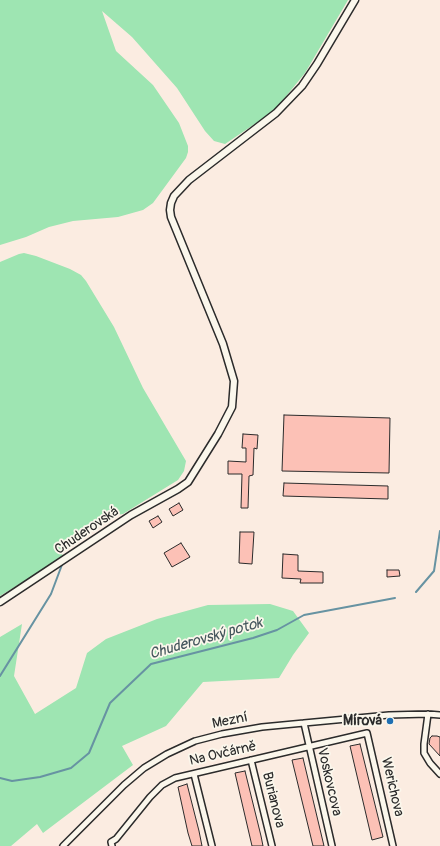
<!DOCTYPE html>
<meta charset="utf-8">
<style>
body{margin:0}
canvas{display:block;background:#fbece1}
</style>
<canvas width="440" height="846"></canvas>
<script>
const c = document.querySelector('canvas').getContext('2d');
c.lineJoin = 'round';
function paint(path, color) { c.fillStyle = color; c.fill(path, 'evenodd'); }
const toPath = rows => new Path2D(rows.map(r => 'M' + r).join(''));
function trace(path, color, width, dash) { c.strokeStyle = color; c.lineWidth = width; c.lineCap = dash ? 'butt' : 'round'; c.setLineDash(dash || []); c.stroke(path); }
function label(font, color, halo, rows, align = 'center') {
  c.font = font + ' Pangolin,sans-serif'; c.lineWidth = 3.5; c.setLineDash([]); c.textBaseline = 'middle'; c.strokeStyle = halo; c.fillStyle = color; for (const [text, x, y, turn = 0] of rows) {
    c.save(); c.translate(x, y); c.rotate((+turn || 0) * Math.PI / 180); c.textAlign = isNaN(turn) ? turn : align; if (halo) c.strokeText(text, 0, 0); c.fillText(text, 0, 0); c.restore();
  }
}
paint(toPath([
 [0,0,348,0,305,73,274,111,225,144,214,141,205,131,177,88,132,37,102,11,116,51,153,85,179,123,188,146,188,152,186,158,153,203,143,210,118,217,73,221,49,227,26,237,0,245],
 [24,253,36,256,70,269,81,275,86,281,114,327,143,388,186,461,184,471,178,480,123,514,106,517,85,532,64,544,61,550,63,557,0,596,0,262,19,254],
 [270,604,293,611,309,633,293,655,279,678,203,682,166,726,122,746,133,765,43,833,37,824,11,846,0,846,0,637,22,624,14,676,35,714,76,688,87,653,106,639,157,619,208,605]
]), '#9ee5b2');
trace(toPath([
 [416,592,434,571,440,531],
 [0,676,51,594,63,562],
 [0,778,12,781,40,777,71,768,89,753,110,703,151,664,253,638,277,630,304,615,395,598]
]), '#6793a2', 2);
const building = toPath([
 [284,415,390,418,389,473,282,471,284,415],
 [243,434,258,435,257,449,254,448,253,475,249,476,248,508,241,508,242,474,228,474,228,461,246,462,246,448,242,448,243,434],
 [284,483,388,486,388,499,283,496,284,483],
 [179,503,183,510,173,516,169,509,179,503],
 [158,516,162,522,153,528,149,521,158,516],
 [240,532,254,532,252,564,239,563,240,532],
 [181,543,190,557,172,567,164,553,181,543],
 [283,554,298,555,298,571,323,572,323,583,300,583,301,579,282,578,283,554],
 [387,570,399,570,400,576,387,577,387,570],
 [432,736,437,736,440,737,440,756,429,744,430,738,432,736],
 [360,744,383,837,372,840,350,746,360,744],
 [303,758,314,804,324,846,313,846,292,760,303,758],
 [245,771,261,836,263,846,252,846,235,773,245,771],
 [187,784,199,831,202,846,192,846,188,833,178,787,187,784]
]);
paint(building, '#fcc1b6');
trace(building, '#2b2b2b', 1);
const minor = toPath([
 [428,714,424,744,424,753,430,763,440,774],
 [304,723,332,846],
 [251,760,272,846],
 [194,774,212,846],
 [63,846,124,785,144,768,167,754,195,741,222,734,262,727,304,723,389,715,428,714,440,715],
 [112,846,111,842,116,839,150,797,162,785,175,778,367,733,393,846]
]);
const tertiary = toPath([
 [0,602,131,515,178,489,188,482,218,434,232,407,234,381,223,344,171,217,170,210,171,203,174,196,189,180,276,113,302,86,317,64,355,0]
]);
trace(minor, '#2b2b2b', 8);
trace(tertiary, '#2b2b2b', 9);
trace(minor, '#fbf7ec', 5);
trace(tertiary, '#fbf7ec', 6);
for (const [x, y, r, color] of [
 [390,721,4,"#1f6fb2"]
]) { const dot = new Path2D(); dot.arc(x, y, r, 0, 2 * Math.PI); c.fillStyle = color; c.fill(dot); trace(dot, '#fbf7ec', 1.5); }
label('14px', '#2b2b2b', '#fbf7ec', [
 ["Chuderovská",87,531,-34],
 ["Mezní",230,721,-11],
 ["Na Ovčárně",223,754,-13],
 ["Voskovcova",329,782,77],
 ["Werichova",392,787,77],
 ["Burianova",273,800,76]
]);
label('bold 14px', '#2b2b2b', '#fbf7ec', [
 ["Mírová",382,721]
], 'right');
label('italic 15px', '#44565c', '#fbf7ec', [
 ["Chuderovský potok",206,639,-16]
]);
</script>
